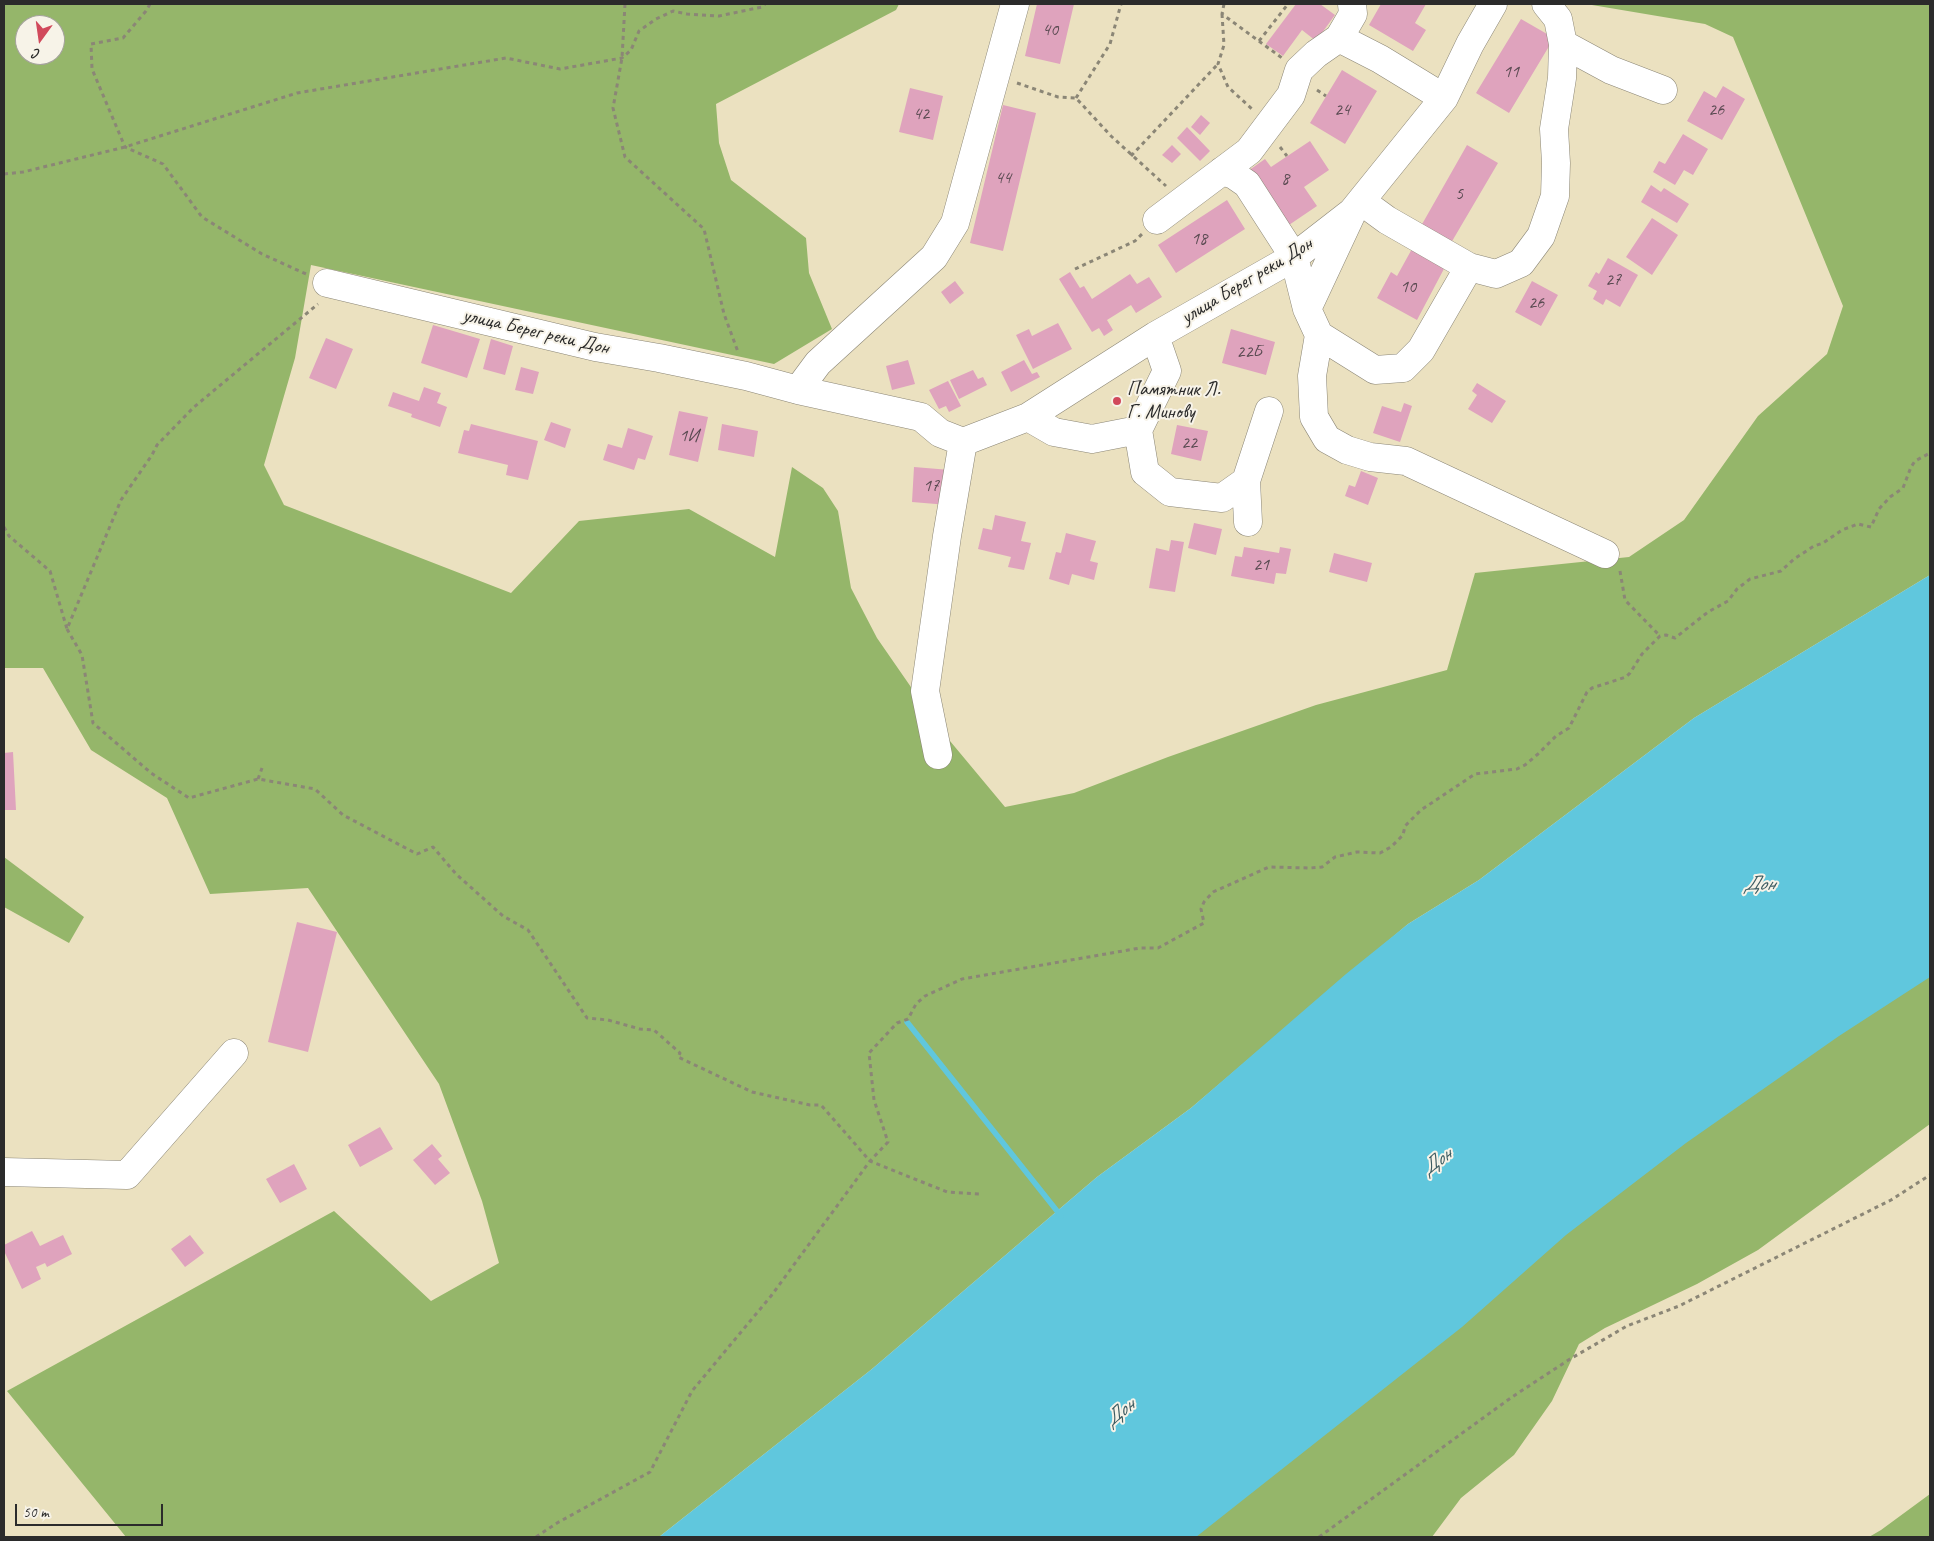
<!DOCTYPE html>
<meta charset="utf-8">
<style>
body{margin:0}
#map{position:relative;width:1934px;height:1541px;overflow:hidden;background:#ebe1c0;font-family:Caveat,sans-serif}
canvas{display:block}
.frame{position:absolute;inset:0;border:5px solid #2b2b2b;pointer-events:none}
.north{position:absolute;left:15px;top:15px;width:50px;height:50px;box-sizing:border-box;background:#f7f3e8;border:1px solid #a5a39c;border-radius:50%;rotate:194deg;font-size:14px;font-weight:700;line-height:20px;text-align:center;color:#2b2b2b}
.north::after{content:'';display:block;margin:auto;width:18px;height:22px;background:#d1495b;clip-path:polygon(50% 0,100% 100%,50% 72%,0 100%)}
.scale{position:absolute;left:15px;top:1504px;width:148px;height:22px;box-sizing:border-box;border:2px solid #2b2b2b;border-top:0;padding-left:6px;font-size:15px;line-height:18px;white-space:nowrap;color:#2b2b2b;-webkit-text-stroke:4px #f7f3e8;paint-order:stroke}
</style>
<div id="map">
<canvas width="1934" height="1541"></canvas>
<div class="frame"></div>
<div class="north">С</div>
<div class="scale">50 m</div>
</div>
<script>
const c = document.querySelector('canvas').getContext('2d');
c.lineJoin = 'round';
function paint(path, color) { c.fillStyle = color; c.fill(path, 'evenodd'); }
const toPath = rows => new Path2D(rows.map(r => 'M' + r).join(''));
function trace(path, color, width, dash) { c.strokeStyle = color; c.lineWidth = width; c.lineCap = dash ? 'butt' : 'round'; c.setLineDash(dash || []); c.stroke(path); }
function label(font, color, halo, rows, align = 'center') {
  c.font = font + ' Caveat,sans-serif'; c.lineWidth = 4; c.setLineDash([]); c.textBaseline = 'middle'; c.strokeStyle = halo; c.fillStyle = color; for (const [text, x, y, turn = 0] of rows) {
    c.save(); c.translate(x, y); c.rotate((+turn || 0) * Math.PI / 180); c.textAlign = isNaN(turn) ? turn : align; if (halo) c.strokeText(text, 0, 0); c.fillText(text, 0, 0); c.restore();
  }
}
paint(toPath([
 [4,4,899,4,896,10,716,104,719,143,731,180,806,238,809,273,832,329,774,364,311,265,295,358,264,465,284,505,511,593,579,521,689,509,775,557,792,467,823,488,838,511,851,588,877,638,940,729,1005,807,1074,793,1168,757,1316,705,1447,670,1475,573,1629,557,1684,520,1758,416,1827,354,1843,306,1733,37,1705,24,1586,4,1930,4,1930,575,1694,718,1479,880,1408,924,1191,1108,1097,1177,872,1369,659,1537,126,1537,7,1391,334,1211,431,1301,499,1263,482,1201,439,1084,308,888,210,894,167,798,91,750,43,668,4,668],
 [25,25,55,25,55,55,25,55],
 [4,857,84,917,69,943,4,907],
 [1930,964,1930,1124,1758,1250,1697,1284,1605,1328,1579,1344,1552,1401,1514,1455,1461,1498,1432,1537,1183,1537,1462,1306,1866,1004],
 [1930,1494,1930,1537,1869,1537,1881,1530]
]), '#95b66a');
paint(toPath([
 [1930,575,1930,977,1839,1036,1686,1143,1566,1235,1462,1327,1196,1537,659,1537,872,1369,1097,1177,1191,1108,1346,974,1408,924,1479,880,1694,718]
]), '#60c7dd');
trace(toPath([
 [907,1022,1061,1216]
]), '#60c7dd', 5.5);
paint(toPath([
 [1037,4,1074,4,1060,64,1025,56],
 [1296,4,1320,4,1335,15,1316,41,1302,30,1283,56,1266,44],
 [1381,4,1426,4,1415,23,1426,30,1413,51,1369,25],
 [1521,19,1554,38,1509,113,1476,93],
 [1342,70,1377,91,1345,144,1310,123],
 [1723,86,1745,99,1722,140,1687,121,1704,91,1716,98],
 [910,88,943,96,933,140,899,132],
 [1003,105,1036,113,1003,251,970,243],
 [1201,115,1210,123,1200,135,1191,127],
 [1187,127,1210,151,1200,161,1177,138],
 [1683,134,1708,149,1693,175,1684,170,1675,185,1653,172,1659,161,1665,164],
 [1310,141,1329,170,1304,187,1317,206,1286,227,1248,171,1265,159,1271,167],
 [1172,145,1181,154,1172,163,1162,155],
 [1467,145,1498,163,1451,243,1421,226],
 [1651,185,1661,192,1664,188,1689,204,1677,223,1641,202],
 [1227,200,1245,229,1176,273,1158,245],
 [1652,218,1678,235,1652,275,1626,257],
 [1413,247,1446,265,1417,320,1377,298,1391,272,1397,276],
 [1608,258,1638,275,1620,307,1606,299,1603,305,1593,299,1597,291,1588,286,1596,272,1599,274],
 [1070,272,1080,288,1084,286,1092,299,1130,274,1137,284,1149,277,1162,297,1136,313,1131,305,1107,320,1113,330,1104,336,1099,328,1092,332,1059,279],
 [955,281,964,293,950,304,941,292],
 [1532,281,1558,295,1541,326,1515,312],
 [1058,323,1072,349,1033,369,1016,335,1029,329,1032,336],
 [433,325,480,339,467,378,421,363],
 [1231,329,1275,342,1266,375,1222,363],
 [326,338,353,349,336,389,309,378],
 [491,339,513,346,505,375,483,369],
 [908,360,915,384,892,390,886,366],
 [1024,360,1032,374,1037,372,1040,377,1011,392,1001,372],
 [521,367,539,372,533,394,515,390],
 [973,370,978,379,983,377,987,385,959,399,950,380],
 [948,381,961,406,949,412,946,406,939,409,929,390],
 [1477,383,1506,401,1492,423,1468,409,1477,395,1472,391],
 [424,387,441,393,437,403,447,407,440,427,411,417,412,414,388,406,393,392,419,401],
 [1404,403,1412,406,1400,442,1373,433,1382,406,1401,412],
 [679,411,708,417,698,462,669,455],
 [551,422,571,429,565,448,544,440],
 [471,424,538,441,528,480,506,475,508,465,458,453,464,430,469,431],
 [722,424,758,431,754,457,718,450],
 [1177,425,1208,431,1201,461,1171,454],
 [628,428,653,436,645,460,638,458,634,470,603,460,608,444,622,448],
 [914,467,950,470,948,505,912,502],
 [1361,471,1378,478,1368,505,1345,496,1349,485,1355,487],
 [995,515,1026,522,1021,541,1031,543,1024,570,1008,567,1011,557,978,549,983,528,992,530],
 [1194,523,1222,529,1216,555,1188,548],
 [1066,533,1096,541,1090,561,1098,563,1094,580,1072,574,1069,585,1049,579,1056,552,1061,553],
 [1171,540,1184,542,1175,592,1149,588,1156,548,1169,551],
 [1244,547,1279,553,1280,547,1291,549,1286,574,1276,573,1274,584,1231,576,1235,556,1242,557],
 [1334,553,1372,563,1367,582,1329,572],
 [13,752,16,810,4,810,4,753],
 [297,922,337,932,308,1052,268,1042],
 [380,1127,393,1149,360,1167,348,1145],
 [432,1144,442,1156,438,1159,450,1173,435,1185,413,1160],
 [294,1164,307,1189,280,1203,266,1179],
 [32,1231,40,1246,63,1235,72,1254,47,1267,45,1263,36,1267,41,1279,22,1289,4,1251,4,1245],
 [190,1235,204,1253,185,1267,171,1249]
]), '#dfa3bd');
const minor = toPath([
 [1339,38,1380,59,1444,98],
 [1563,44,1611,70,1663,90],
 [1222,171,1234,175,1247,184,1294,257,1307,309,1319,335,1375,370,1403,368,1421,350,1469,267],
 [1361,201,1387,220,1469,267,1496,274,1521,263,1541,236,1555,196,1556,163,1554,129,1562,78,1563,44,1558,19,1546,4],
 [1157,220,1249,151,1291,95,1299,70,1316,54,1339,38,1353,14,1352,4],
 [327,283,595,347,659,358,746,376,798,390,921,417,940,433,963,442,1028,417,1155,336,1294,257,1352,212,1444,98,1470,44,1493,4],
 [1307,309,1351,215],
 [1319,335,1312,376,1314,417,1327,439,1347,450,1370,457,1406,461,1605,554],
 [798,390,818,363,934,257,955,223,1015,4],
 [1028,417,1054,432,1092,439,1138,430,1145,472,1170,492,1222,498,1246,481],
 [1138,430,1167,371,1155,336],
 [1248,522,1246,481,1269,411],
 [938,755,925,691,947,536,963,442],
 [4,1172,127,1175,234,1053]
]);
trace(minor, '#8b8676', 29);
trace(toPath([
 [150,4,146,11,123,38,91,44,92,69,125,147,163,164,202,217,262,254,306,274],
 [625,4,622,58,613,108,625,157,704,229,724,314,738,352],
 [1224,4,1222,14,1282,58],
 [1222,14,1224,45,1218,64,1228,87,1252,109],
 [1259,41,1288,4],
 [1017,83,1058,97,1076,98,1111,136,1166,186],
 [1317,90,1326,96],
 [1076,98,1110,44,1121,4],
 [1280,147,1287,156],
 [1131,156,1218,64],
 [4,174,23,172,125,147,297,93,506,58,560,69,622,58,631,50,639,31,656,19,673,11,687,14,719,16,762,7,765,4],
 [1075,269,1135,241,1142,234],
 [4,527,9,536,50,571,67,629,121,500,152,455,157,445,194,407,318,304],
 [1620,571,1625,600,1660,636],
 [67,629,82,655,93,723,151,773,189,798,258,779,315,789,343,815,417,854,433,847,456,874,503,916,528,930,587,1018,608,1020,640,1029,654,1030,680,1053,678,1057,752,1092,810,1105,821,1105,870,1161,947,1192,980,1194],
 [258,779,262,768],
 [536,1537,557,1523,650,1472,692,1391,771,1296,870,1161,888,1142,874,1100,869,1053,897,1023,908,1019,916,1004,925,996,962,979,1140,948,1158,948,1204,923,1201,909,1204,902,1213,892,1269,867,1310,868,1322,867,1335,857,1357,852,1380,853,1391,847,1403,835,1405,826,1421,810,1475,774,1517,769,1525,765,1538,754,1556,736,1569,728,1587,692,1592,688,1626,677,1630,673,1642,654,1660,636,1666,635,1675,638,1708,612,1728,601,1737,589,1750,579,1781,571,1794,559,1814,546,1823,543,1842,530,1858,524,1871,527,1879,509,1890,497,1903,488,1911,467,1915,461,1930,453],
 [1319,1537,1512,1397,1570,1359,1627,1326,1679,1306,1891,1200,1930,1175]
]), '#8b8676', 3, [4, 4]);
trace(minor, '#fff', 28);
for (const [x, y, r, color] of [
 [1117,401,5,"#d1495b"]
]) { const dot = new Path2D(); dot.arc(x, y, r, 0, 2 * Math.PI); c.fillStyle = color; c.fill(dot); trace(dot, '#f7f3e8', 2); }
label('18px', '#584950', null, [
 ["40",1050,30],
 ["11",1511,72],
 ["24",1342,110],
 ["26",1716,110],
 ["42",921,114],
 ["44",1003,178],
 ["8",1285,179],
 ["5",1459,194],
 ["18",1199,239],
 ["27",1613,280],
 ["10",1408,287],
 ["26",1536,303],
 ["22Б",1249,352],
 ["1И",689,436],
 ["22",1189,443],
 ["17",931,486],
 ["21",1261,565]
]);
label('20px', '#2b2b2b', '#f7f3e8', [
 ["улица Берег реки Дон",1247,281,-31],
 ["улица Берег реки Дон",536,332,13]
]);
label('20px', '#2b2b2b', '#f7f3e8', [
 ["Памятник Л.",1127,390],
 ["Г. Минову",1127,413]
], 'left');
label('italic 21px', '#3b5a60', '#f7f3e8', [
 ["Дон",1759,884],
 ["Дон",1437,1162,-36],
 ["Дон",1120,1413,-38]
]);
</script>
